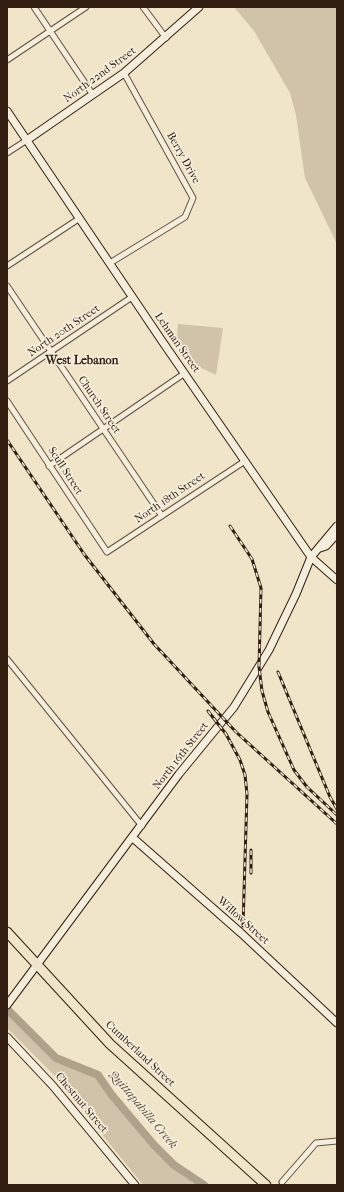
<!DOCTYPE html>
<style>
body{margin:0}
#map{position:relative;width:344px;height:1192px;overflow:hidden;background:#f0e5c9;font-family:"IM FELL French Canon",serif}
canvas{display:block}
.frame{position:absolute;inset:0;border:8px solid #331f11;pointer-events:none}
</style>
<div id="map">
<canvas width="344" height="1192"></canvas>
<div class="frame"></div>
</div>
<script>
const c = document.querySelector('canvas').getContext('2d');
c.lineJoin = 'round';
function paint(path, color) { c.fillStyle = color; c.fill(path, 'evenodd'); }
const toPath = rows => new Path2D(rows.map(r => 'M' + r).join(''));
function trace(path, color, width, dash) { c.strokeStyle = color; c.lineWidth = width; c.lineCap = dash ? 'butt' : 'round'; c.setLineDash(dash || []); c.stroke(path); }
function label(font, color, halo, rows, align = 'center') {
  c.font = font + ' "IM FELL French Canon",serif'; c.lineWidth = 3.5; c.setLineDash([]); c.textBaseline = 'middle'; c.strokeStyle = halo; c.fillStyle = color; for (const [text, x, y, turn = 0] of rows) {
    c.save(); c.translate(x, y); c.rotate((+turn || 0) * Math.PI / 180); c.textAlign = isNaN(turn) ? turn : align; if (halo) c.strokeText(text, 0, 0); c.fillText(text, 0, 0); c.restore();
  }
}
paint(toPath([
 [234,7,337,7,337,244,305,178,296,115,290,93,254,31],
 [178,324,223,328,216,375,193,364,183,353,177,339],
 [8,1014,54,1060,98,1079,109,1096,153,1149,172,1167,200,1185,143,1185,52,1073,7,1028]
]), '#d0c3aa');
trace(toPath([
 [201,1183,201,1185]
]), '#7e6e5a', 1.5);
trace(toPath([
 [7,1009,56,1058,98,1075,111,1094,154,1145,174,1165,204,1185]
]), '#b0a28a', 8);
const street = toPath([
 [34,7,93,95],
 [143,7,166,38],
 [7,60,86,7],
 [7,153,27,140],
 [110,263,185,217,193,198,124,73],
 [7,266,80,218],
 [7,286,162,516],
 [7,381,132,297],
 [7,401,107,552,245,461],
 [49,466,185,373],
 [7,659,142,826],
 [282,1182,316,1143,337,1141]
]);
const secondary = toPath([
 [7,111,162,341,311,557,337,580],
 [27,140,124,73,199,7],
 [320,548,326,546,337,534],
 [133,838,241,933,337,1023],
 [7,1005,179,774,234,707,269,650,296,594,311,557,337,526],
 [7,1037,53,1086,135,1185]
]);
const highway = toPath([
 [7,932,110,1044,266,1185]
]);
trace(street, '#62503f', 7);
trace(secondary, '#331f11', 9);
trace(highway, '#331f11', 11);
trace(street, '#f5eedc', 5);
trace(secondary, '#f5eedc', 7);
trace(highway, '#f0e5c9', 9);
const rail = toPath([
 [7,440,84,554,154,644,236,732,337,824],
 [230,526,252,559,261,588,259,667,262,691,268,712,294,770,307,787,337,815],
 [278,672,330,797,337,809],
 [208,711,226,734,240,760,245,775,247,794,243,926],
 [251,873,251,850]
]);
trace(rail, '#331f11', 3);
trace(rail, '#f5eedc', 1.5, [4.5]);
label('11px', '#331f11', '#f5eedc', [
 ["North 22nd Street",100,75,-36],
 ["Berry Drive",183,158,61],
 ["North 20th Street",64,331,-34],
 ["Lehman Street",177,343,55],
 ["Church Street",99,405,56],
 ["Scull Street",65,471,57],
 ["North 18th Street",170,498,-34],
 ["North 16th Street",181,756,-52],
 ["Willow Street",243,921,42],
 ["Cumberland Street",140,1054,43],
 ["Chestnut Street",81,1103,50]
]);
label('bold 12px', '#331f11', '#f5eedc', [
 ["West Lebanon",82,361]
]);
label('italic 12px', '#5f4d3b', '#f5eedc', [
 ["Quittapahilla Creek",143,1110,50]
]);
</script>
